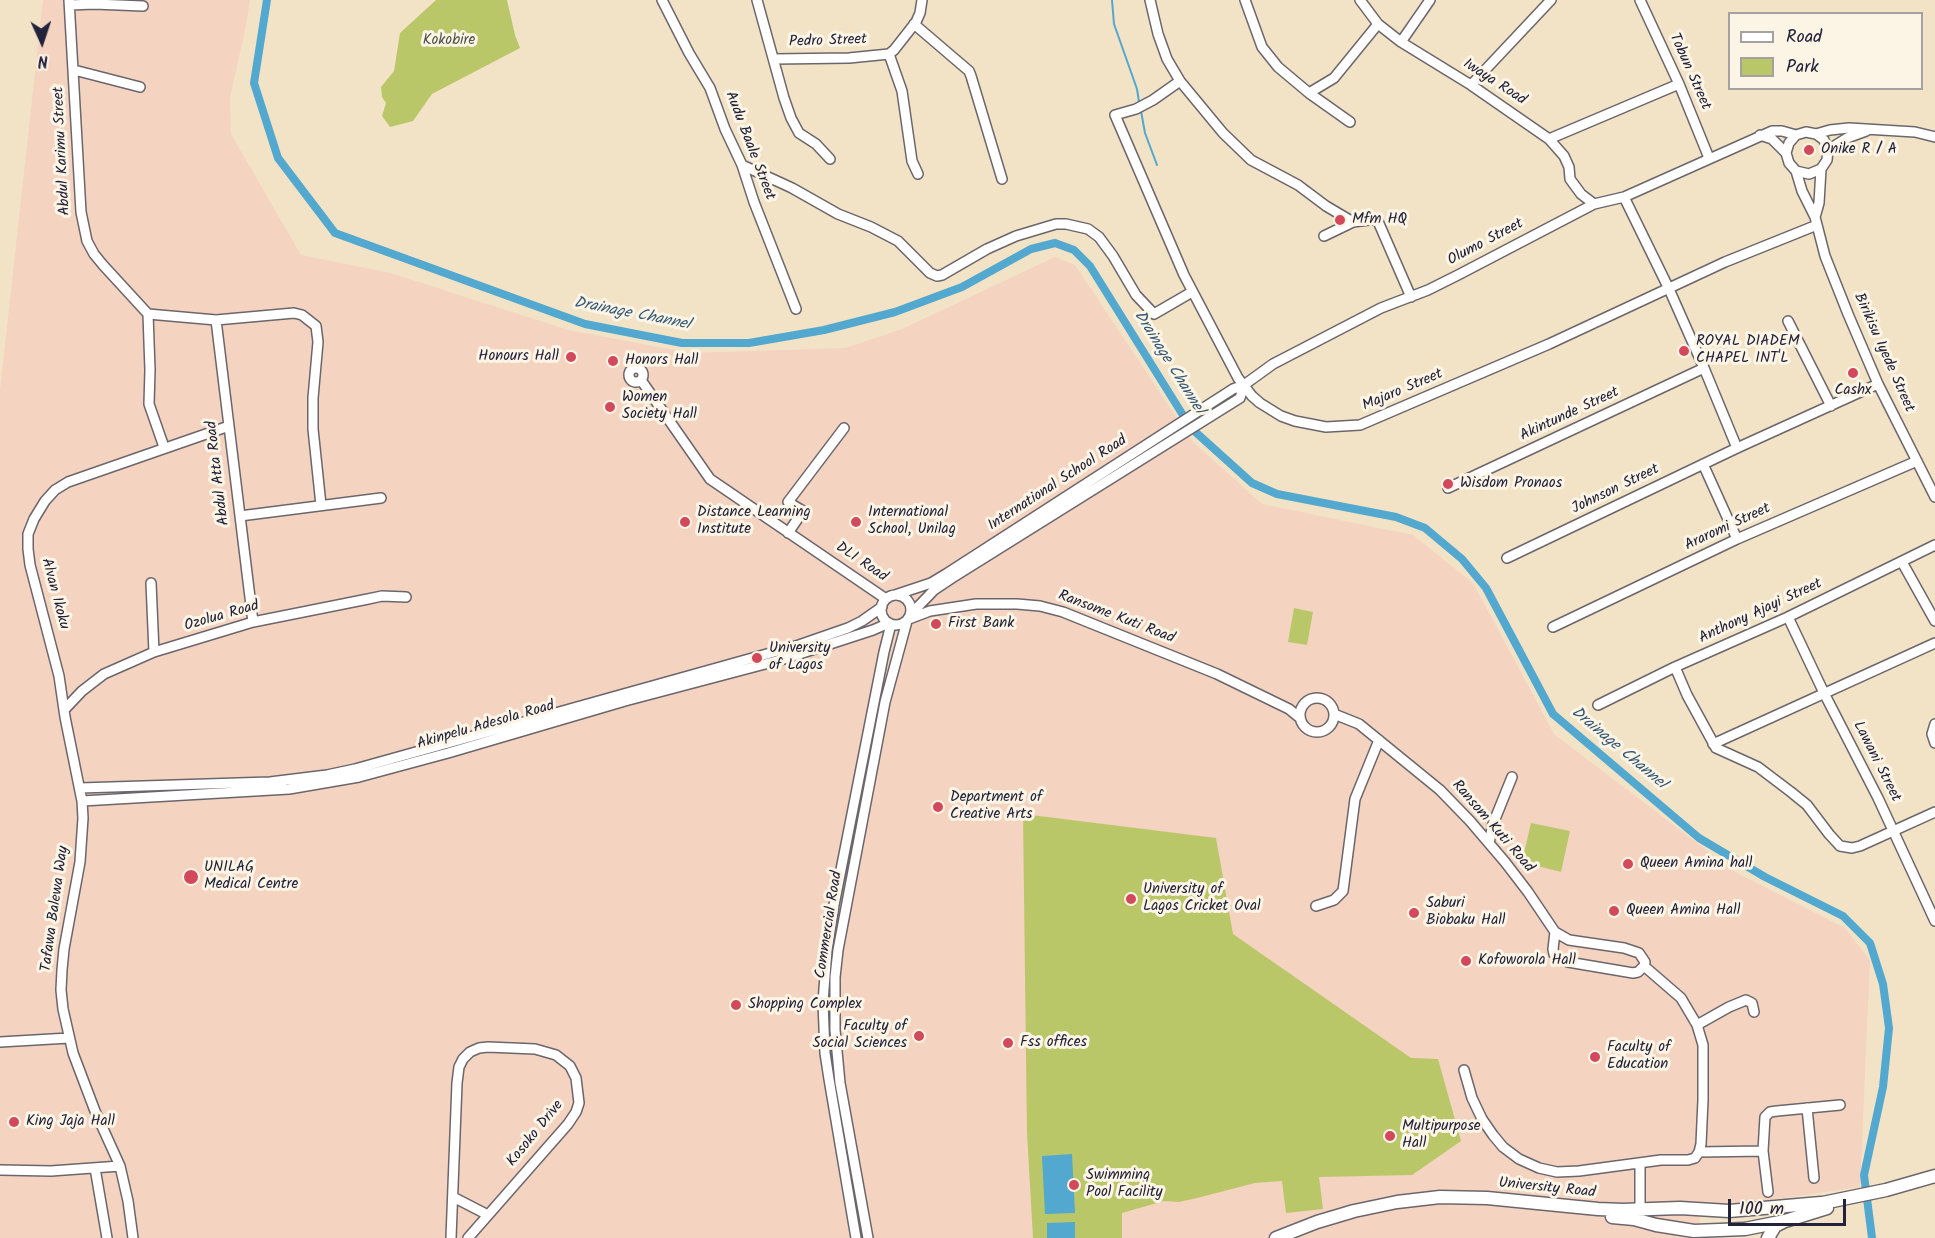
<!DOCTYPE html>
<style>
body{margin:0}
#map{position:relative;width:1935px;height:1238px;overflow:hidden;background:#f2e3c6;font-family:Kalam,sans-serif}
canvas{display:block}
.legend{position:absolute;left:1728px;top:12px;width:195px;height:78px;box-sizing:border-box;background:#fcf5e5;border:2px solid #a5a1a1;margin:0;padding:8px 10px;list-style:none;font-size:18px;color:#22223b}
.legend li{display:flex;align-items:center;gap:12px;height:30px}
.legend b{width:30px;border:2px solid #a5a1a1}
.north{position:absolute;left:12px;top:12px;width:60px;height:60px;-webkit-text-stroke:4px #fcf5e5;paint-order:stroke;rotate:177deg;font-size:16px;font-weight:700;line-height:24px;text-align:center;color:#22223b}
.north::after{content:'';display:block;margin:auto;width:21px;height:27px;background:#22223b;clip-path:polygon(50% 0,100% 100%,50% 72%,0 100%)}
.scale{position:absolute;left:1728px;top:1199px;width:118px;height:27px;box-sizing:border-box;border:3px solid #22223b;border-top:0;padding-left:8px;font-size:18px;line-height:21px;white-space:nowrap;color:#22223b;-webkit-text-stroke:4px #fcf5e5;paint-order:stroke}
</style>
<div id="map">
<canvas width="1935" height="1238"></canvas>
<ul class="legend">
<li><b style="height:8px;background:#fff"></b>Road</li>
<li><b style="height:16px;background:#b9c769"></b>Park</li>
</ul>
<div class="north">N</div>
<div class="scale">100 m</div>
</div>
<script>
const c = document.querySelector('canvas').getContext('2d');
c.lineJoin = 'round';
function paint(path, color) { c.fillStyle = color; c.fill(path, 'evenodd'); }
const toPath = rows => new Path2D(rows.map(r => 'M' + r).join(''));
function trace(path, color, width, dash) { c.strokeStyle = color; c.lineWidth = width; c.lineCap = dash ? 'butt' : 'round'; c.setLineDash(dash || []); c.stroke(path); }
function label(font, color, halo, rows, align = 'center') {
  c.font = font + ' Kalam,sans-serif'; c.lineWidth = 6; c.setLineDash([]); c.textBaseline = 'middle'; c.strokeStyle = halo; c.fillStyle = color; for (const [text, x, y, turn = 0] of rows) {
    c.save(); c.translate(x, y); c.rotate((+turn || 0) * Math.PI / 180); c.textAlign = isNaN(turn) ? turn : align; if (halo) c.strokeText(text, 0, 0); c.fillText(text, 0, 0); c.restore();
  }
}
paint(toPath([
 [43,0,250,0,246,25,230,97,231,134,301,255,391,273,568,330,690,353,845,348,902,329,1055,257,1075,265,1192,441,1262,504,1413,535,1473,583,1554,734,1735,872,1845,928,1870,960,1860,1187,1772,1200,1702,1205,1697,1238,0,1238,0,390]
]), '#f4d3c0');
paint(toPath([
 [436,0,507,0,515,35,520,48,432,94,413,121,390,127,382,116,386,103,382,97,381,87,394,71,400,33],
 [1294,608,1313,612,1307,645,1288,642],
 [1023,814,1216,838,1233,934,1411,1058,1438,1059,1461,1141,1412,1175,1319,1177,1323,1209,1286,1213,1282,1181,1255,1183,1197,1198,1179,1202,1164,1201,1122,1213,1122,1238,1033,1238,1027,1133],
 [1531,823,1570,831,1561,872,1522,862]
]), '#b9c769');
paint(toPath([
 [1072,1154,1075,1213,1045,1214,1042,1156],
 [1075,1222,1075,1238,1047,1238,1047,1223]
]), '#52a8ce');
trace(toPath([
 [1112,0,1114,24,1137,89,1139,102],
 [1141,111,1145,133,1157,165]
]), '#52a8ce', 2);
trace(toPath([
 [267,0,254,83,278,158,335,233,585,324,682,343,749,343,824,330,895,312,962,287,1031,249,1055,243,1074,250,1090,266,1191,428,1252,483,1277,494,1396,517,1425,528,1462,559,1486,588,1553,714,1699,838,1765,877,1843,916,1870,943,1883,984,1889,1028,1883,1087,1864,1175,1872,1238]
]), '#52a8ce', 8);
const minor = toPath([
 [69,0,81,212,87,241,94,254,103,265,148,314],
 [662,0,689,53,710,88,725,129,742,165,754,202,796,309],
 [757,0,784,98,791,118,799,133,816,144,830,159],
 [1150,0,1158,34,1167,59,1180,81,1223,133,1251,160,1298,185,1326,206,1353,222],
 [1245,0,1262,47,1278,67,1309,93,1350,122],
 [1360,0,1378,24,1401,42,1471,85,1549,139,1564,156,1569,167,1570,179,1581,194,1594,204],
 [1640,0,1679,84,1709,158],
 [70,5,94,4,143,6],
 [914,24,969,71,971,76,1002,179],
 [1401,42,1430,0],
 [889,54,902,91,912,161,918,174],
 [774,59,849,58,889,54,894,50,916,22,920,13,922,0],
 [74,70,140,87],
 [1180,81,1153,100,1136,109,1115,115,1184,275,1238,378,1252,396,1260,403,1281,416,1295,421,1326,427,1360,425,1549,344,1725,262,1817,225],
 [1471,85,1551,0],
 [1309,93,1334,78,1378,24],
 [1816,134,1830,130,1849,128,1915,132,1935,137],
 [1760,135,1772,139,1786,153],
 [1549,139,1679,84],
 [1828,150,1847,138,1866,131],
 [742,165,792,188,838,214,871,227,898,241,930,273,937,276,942,275,987,249,1016,236,1056,224,1066,224,1088,229,1099,237,1113,256,1136,295,1154,314,1192,292],
 [1796,171,1802,191,1815,217,1825,256,1848,314,1878,384,1935,497],
 [1624,197,1669,289,1704,368,1737,448],
 [1815,217,1819,203,1821,169],
 [1324,236,1353,222,1377,219,1411,297],
 [148,314,216,320,294,313,302,315,316,326,318,342,313,398,313,429,321,505],
 [148,314,150,370,149,404,164,447],
 [216,320,253,622],
 [1788,321,1831,406],
 '629 375a7 7 0 1 1 14 0a7 7 0 1 1-14 0Z',
 [641,380,710,479,886,599],
 [1703,464,1737,539],
 [1448,488,1704,368],
 [240,516,381,498],
 [788,533,803,511,788,502,844,428],
 [1507,558,1737,448,1878,384],
 [1902,562,1935,621],
 [151,583,154,652],
 [895,595,931,583,946,574,1177,425,1233,389,1244,385,1273,364,1381,308,1428,290,1458,275,1594,204,1624,197,1772,131,1782,131,1796,135,1806,132,1816,134,1824,140,1828,150,1827,160,1821,169,1809,174,1796,171,1789,163,1786,153,1789,143,1796,135],
 '881 610a15 15 0 1 1 30 0a15 15 0 1 1-30 0Z',
 [911,614,934,590,952,578,1240,398,1244,385],
 [1788,617,1824,693,1878,798,1935,921],
 [909,619,930,611,976,604,1017,604,1040,606,1063,612,1217,674,1289,709,1300,718],
 [1553,627,1737,539,1917,461],
 [1675,667,1687,695,1716,748,1758,767,1791,792,1807,805,1829,834,1840,846,1852,848,1860,846,1935,812],
 '1300 715a17 17 0 1 1 34 0a17 17 0 1 1-34 0Z',
 [1598,705,1675,667,1788,617,1935,545],
 [64,710,82,691,104,674,154,652,253,622,368,599,382,596,406,597],
 [1334,714,1359,724,1440,790,1470,821,1505,862,1528,892,1555,932,1569,940,1624,948,1639,953,1645,962,1644,966,1681,998,1697,1025,1703,1045,1703,1100,1701,1144,1699,1152,1695,1158,1688,1160,1661,1160,1579,1171,1557,1172,1539,1168,1519,1159,1503,1147,1493,1135,1482,1119,1472,1098,1464,1070],
 [1935,724,1932,734,1935,743],
 [1713,744,1935,643],
 [80,788,270,782,327,775,355,769,799,645,848,628,862,621,882,607],
 [82,801,289,789,359,777,448,753,625,701,784,659,873,630,889,623],
 [1489,843,1493,824,1512,777],
 [1316,906,1334,900,1343,891,1355,799,1379,740],
 [1555,932,1553,949,1554,954,1559,958,1568,962,1633,973,1638,972,1644,966],
 [1697,1025,1729,1007,1746,1000,1752,1003,1754,1012],
 [0,1042,69,1038],
 [1807,1108,1814,1178],
 [1699,1152,1763,1151],
 [1640,1163,1640,1209],
 [95,1168,107,1238],
 [0,1170,51,1171,120,1166],
 [1768,1192,1763,1151,1765,1117,1770,1112,1777,1111,1840,1105],
 [453,1197,488,1215],
 [133,1238,128,1201,120,1166,95,1111,73,1053,63,1009,61,990,62,970,64,949,80,862,83,818,82,801,65,717,59,676,30,565,28,549,28,534,34,519,45,501,55,490,68,482,229,426],
 [451,1238,457,1083,459,1067,463,1059,470,1052,479,1048,488,1047,535,1049,556,1055,570,1066,576,1078,579,1103,576,1112,568,1124,468,1238],
 [856,1238,829,1079,825,1053,823,1002,827,950,834,905,884,652,891,624],
 [868,1238,840,1083,835,1030,835,977,838,950,885,702,907,621]
]);
const major = toPath([
 [1813,1205,1886,1190,1935,1176],
 [1612,1217,1634,1219,1656,1225,1694,1231,1745,1229,1785,1221],
 [1276,1238,1317,1222,1354,1211,1397,1202,1440,1197,1487,1198,1598,1209,1623,1210,1680,1208,1729,1211,1821,1203],
 [1768,1238,1775,1226,1785,1221,1827,1208]
]);
trace(minor, '#6b666c', 12);
trace(major, '#6b666c', 15);
trace(minor, '#fff', 9);
trace(major, '#fff', 12);
for (const [x, y, r, color] of [
 [1809,150,6,"#d1495b"],
 [1340,220,6,"#d1495b"],
 [1684,351,6,"#d1495b"],
 [571,357,6,"#d1495b"],
 [613,361,6,"#d1495b"],
 [1853,373,6,"#d1495b"],
 [610,407,6,"#d1495b"],
 [1448,484,6,"#d1495b"],
 [685,522,6,"#d1495b"],
 [856,522,6,"#d1495b"],
 [936,624,6,"#d1495b"],
 [757,658,6,"#d1495b"],
 [938,807,6,"#d1495b"],
 [1628,864,6,"#d1495b"],
 [191,877,8,"#d1495b"],
 [1131,899,6,"#d1495b"],
 [1614,911,6,"#d1495b"],
 [1414,913,6,"#d1495b"],
 [1466,961,6,"#d1495b"],
 [736,1005,6,"#d1495b"],
 [919,1036,6,"#d1495b"],
 [1008,1043,6,"#d1495b"],
 [1595,1057,6,"#d1495b"],
 [14,1122,6,"#d1495b"],
 [1390,1136,6,"#d1495b"],
 [1074,1185,6,"#d1495b"]
]) { const dot = new Path2D(); dot.arc(x, y, r, 0, 2 * Math.PI); c.fillStyle = color; c.fill(dot); trace(dot, '#fcf5e5', 2); }
label('15px', '#4f5449', '#fcf5e5', [
 ["Kokobire",449,41]
]);
label('15px', '#22223b', '#fcf5e5', [
 ["Pedro Street",828,42,-2],
 ["Tobun Street",1689,72,66],
 ["Iwaya Road",1494,83,33],
 ["Audu Baale Street",749,146,69],
 ["Abdul Karimu Street",63,151,-93],
 ["Olumo Street",1486,243,-28],
 ["Birikisu Iyede Street",1883,353,66],
 ["Majaro Street",1403,391,-23],
 ["Akintunde Street",1570,415,-25],
 ["Abdul Atta Road",219,473,-97],
 ["International School Road",1058,484,-33],
 ["Johnson Street",1616,490,-26],
 ["Araromi Street",1728,528,-25],
 ["DLI Road",861,563,34],
 ["Alvan Ikoku",54,594,75],
 ["Anthony Ajayi Street",1761,612,-25],
 ["Ozolua Road",222,617,-16],
 ["Ransome Kuti Road",1116,618,21],
 ["Akinpelu Adesola Road",486,726,-16],
 ["Lawani Street",1876,762,63],
 ["Ransom Kuti Road",1492,827,49],
 ["Tafawa Balewa Way",56,909,-82],
 ["Commercial Road",830,925,-81],
 ["Kosoko Drive",536,1134,-51],
 ["University Road",1547,1189,6]
]);
label('15px', '#22223b', '#fcf5e5', [
 ["Onike R / A",1821,150],
 ["Mfm HQ",1352,220],
 ["ROYAL DIADEM",1696,342],
 ["CHAPEL INT'L",1696,359],
 ["Honours Hall",559,357,"right"],
 ["Honors Hall",625,361],
 ["Cashx",1853,391,"center"],
 ["Women",622,398],
 ["Society Hall",622,415],
 ["Wisdom Pronaos",1460,484],
 ["Distance Learning",697,513],
 ["Institute",697,530],
 ["International",868,513],
 ["School, Unilag",868,530],
 ["First Bank",948,624],
 ["University",769,649],
 ["of Lagos",769,666],
 ["Department of",950,798],
 ["Creative Arts",950,815],
 ["Queen Amina hall",1640,864],
 ["UNILAG",204,868],
 ["Medical Centre",204,885],
 ["University of",1143,890],
 ["Lagos Cricket Oval",1143,907],
 ["Saburi",1426,904],
 ["Biobaku Hall",1426,921],
 ["Queen Amina Hall",1626,911],
 ["Kofoworola Hall",1478,961],
 ["Shopping Complex",748,1005],
 ["Faculty of",907,1027,"right"],
 ["Social Sciences",907,1044,"right"],
 ["Fss offices",1020,1043],
 ["Faculty of",1607,1048],
 ["Education",1607,1065],
 ["King Jaja Hall",26,1122],
 ["Multipurpose",1402,1127],
 ["Hall",1402,1144],
 ["Swimming",1086,1176],
 ["Pool Facility",1086,1193]
], 'left');
label('italic 16px', '#355876', '#fcf5e5', [
 ["Drainage Channel",632,315,11],
 ["Drainage Channel",1168,363,58],
 ["Drainage Channel",1618,749,40]
]);
</script>
